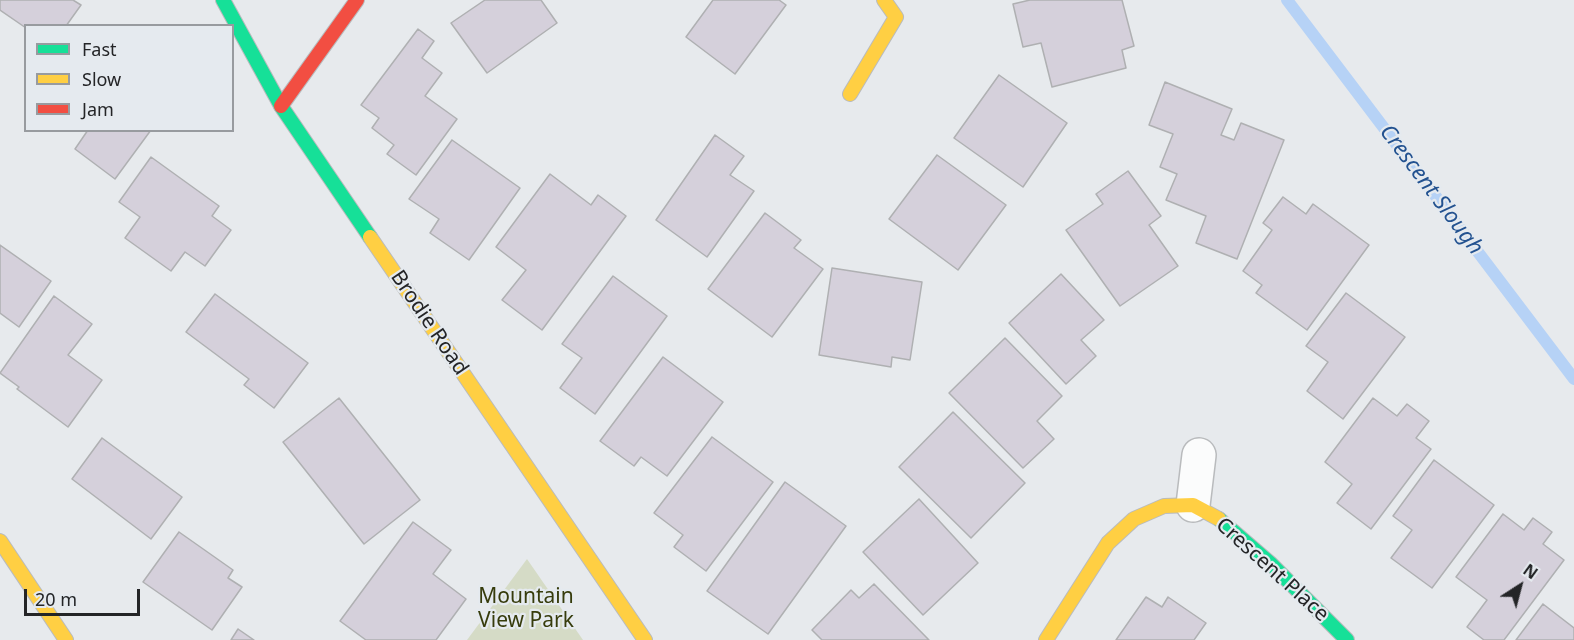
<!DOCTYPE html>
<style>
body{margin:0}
#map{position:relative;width:1574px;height:640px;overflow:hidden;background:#e7eaed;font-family:"Noto Sans",sans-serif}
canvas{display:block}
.legend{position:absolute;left:24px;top:24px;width:210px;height:108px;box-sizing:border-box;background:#e5eaef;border:2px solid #989b9f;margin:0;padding:8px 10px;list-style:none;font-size:18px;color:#242527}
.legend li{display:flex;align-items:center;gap:12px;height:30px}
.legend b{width:30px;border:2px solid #989b9f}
.north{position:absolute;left:1490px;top:556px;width:60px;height:60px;-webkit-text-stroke:4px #e5eaef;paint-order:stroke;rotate:36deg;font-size:16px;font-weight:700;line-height:24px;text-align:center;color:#242527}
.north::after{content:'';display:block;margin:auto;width:21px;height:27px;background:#242527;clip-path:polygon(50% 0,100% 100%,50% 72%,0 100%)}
.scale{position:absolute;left:24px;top:589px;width:116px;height:27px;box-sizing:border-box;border:3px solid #242527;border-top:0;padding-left:8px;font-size:18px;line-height:21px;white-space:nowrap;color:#242527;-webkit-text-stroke:4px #e5eaef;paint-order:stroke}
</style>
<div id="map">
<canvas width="1574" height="640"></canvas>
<ul class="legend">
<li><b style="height:8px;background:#16e098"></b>Fast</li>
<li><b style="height:8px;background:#ffcf43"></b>Slow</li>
<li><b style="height:8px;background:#f24e42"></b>Jam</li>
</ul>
<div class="north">N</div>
<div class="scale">20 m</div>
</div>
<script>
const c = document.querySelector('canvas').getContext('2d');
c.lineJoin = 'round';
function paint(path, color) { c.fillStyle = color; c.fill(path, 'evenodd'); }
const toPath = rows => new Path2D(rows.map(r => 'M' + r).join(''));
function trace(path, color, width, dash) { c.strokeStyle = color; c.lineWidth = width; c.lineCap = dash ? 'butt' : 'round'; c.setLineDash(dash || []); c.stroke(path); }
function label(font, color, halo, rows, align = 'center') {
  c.font = font + ' "Noto Sans",sans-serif'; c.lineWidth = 4.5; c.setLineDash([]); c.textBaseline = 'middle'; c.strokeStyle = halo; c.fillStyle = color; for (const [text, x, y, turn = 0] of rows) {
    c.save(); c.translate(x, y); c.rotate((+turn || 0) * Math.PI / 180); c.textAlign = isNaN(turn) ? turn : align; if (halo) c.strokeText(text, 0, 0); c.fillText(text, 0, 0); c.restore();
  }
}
paint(toPath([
 [527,559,583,640,467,640]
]), '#d5dbc6');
trace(toPath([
 [1287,0,1574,379]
]), '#b6d2f6', 12);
const building = toPath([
 [0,0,73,0,81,5,66,26,26,26,26,28,0,10,0,0],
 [485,0,541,0,557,23,487,73,451,23,485,0],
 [713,0,779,0,786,5,735,74,686,37,713,0],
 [1030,0,1122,0,1134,46,1122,50,1126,68,1052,87,1041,43,1023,47,1013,4,1030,0],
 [418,29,434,41,422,58,442,73,425,96,457,119,416,175,387,154,394,145,372,128,379,118,361,105,418,29],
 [999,75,1067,123,1023,187,954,138,999,75],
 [1165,82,1232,109,1221,135,1234,140,1241,123,1284,140,1237,259,1196,243,1206,216,1166,200,1177,174,1160,167,1173,134,1149,125,1165,82],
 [88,130,151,130,115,179,75,149,88,130],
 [715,135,744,156,730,175,754,191,707,257,656,220,715,135],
 [452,140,520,188,469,260,430,233,439,219,409,199,452,140],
 [937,155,1006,205,958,270,889,219,937,155],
 [151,157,219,206,212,216,231,230,205,266,185,252,171,271,125,238,140,217,119,202,151,157],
 [1128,171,1161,216,1149,225,1178,266,1120,306,1066,230,1103,204,1096,194,1128,171],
 [550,174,591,205,598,195,626,216,542,330,502,300,526,270,496,247,550,174],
 [1283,197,1306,214,1313,204,1369,245,1307,330,1256,293,1262,285,1243,271,1272,230,1263,223,1283,197],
 [765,213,801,240,794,248,823,269,772,337,708,289,765,213],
 [0,245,51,281,19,327,0,313,0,245],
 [832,268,922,282,910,360,892,357,891,367,819,355,832,268],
 [1061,274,1104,320,1081,340,1096,356,1066,384,1009,323,1061,274],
 [613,276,667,316,595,414,560,388,582,358,562,344,613,276],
 [1346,293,1405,337,1343,419,1307,391,1328,362,1306,346,1346,293],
 [215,294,308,363,274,408,244,385,249,379,186,332,215,294],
 [54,296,92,324,68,355,102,380,68,427,17,389,19,387,0,373,54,296],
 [1005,338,1062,396,1037,421,1054,439,1023,468,949,393,1005,338],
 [663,357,723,402,667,476,641,457,634,466,600,441,663,357],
 [339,398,420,500,364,544,283,442,339,398],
 [1373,398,1397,416,1407,404,1429,421,1416,438,1431,449,1371,529,1337,503,1352,484,1325,462,1373,398],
 [953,412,1025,483,971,538,899,467,953,412],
 [712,437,773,482,706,571,674,547,683,535,654,513,712,437],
 [102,438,182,497,151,539,72,479,102,438],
 [1434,460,1494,505,1432,588,1391,558,1412,530,1393,516,1434,460],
 [785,482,846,526,768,634,707,591,785,482],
 [919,499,978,563,923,615,863,552,919,499],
 [1503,514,1524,530,1533,518,1552,532,1543,544,1564,560,1504,640,1484,640,1467,627,1487,600,1456,577,1503,514],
 [413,522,451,550,433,574,466,599,436,640,366,640,340,621,413,522],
 [179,532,233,570,228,578,242,587,212,630,143,582,179,532],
 [874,584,929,640,822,640,812,630,851,590,859,598,874,584],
 [1146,597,1162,607,1168,597,1206,623,1194,640,1116,640,1146,597],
 [1543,604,1574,628,1574,640,1516,640,1543,604],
 [238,629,254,640,231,640,238,629]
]);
paint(building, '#d5d0db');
trace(building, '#afb0b2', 1.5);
const street = toPath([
 [1193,505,1199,455]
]);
const fast = toPath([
 [223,0,281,106,370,237],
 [1219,519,1270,563,1347,640]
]);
const slow = toPath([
 [850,94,896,17,884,0],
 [370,237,645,640],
 [0,541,66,640],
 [1046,640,1108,543,1134,519,1164,506,1193,505,1219,519]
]);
const jam = toPath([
 [281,106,357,0]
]);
trace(street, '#b9bbbd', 36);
trace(fast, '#b9bbbd', 16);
trace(slow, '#b9bbbd', 16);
trace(jam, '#b9bbbd', 16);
trace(street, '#fbfcfc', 33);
trace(fast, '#16e098', 14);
trace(slow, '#ffcf43', 14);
trace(jam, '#f24e42', 14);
label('21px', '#242527', '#e5eaef', [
 ["Brodie Road",429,323,56],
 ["Crescent Place",1272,570,42]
]);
label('21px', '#373c0c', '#e5eaef', [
 ["Mountain",526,597],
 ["View Park",526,621]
]);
label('italic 22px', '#235290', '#e5eaef', [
 ["Crescent Slough",1431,190,53]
]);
</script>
